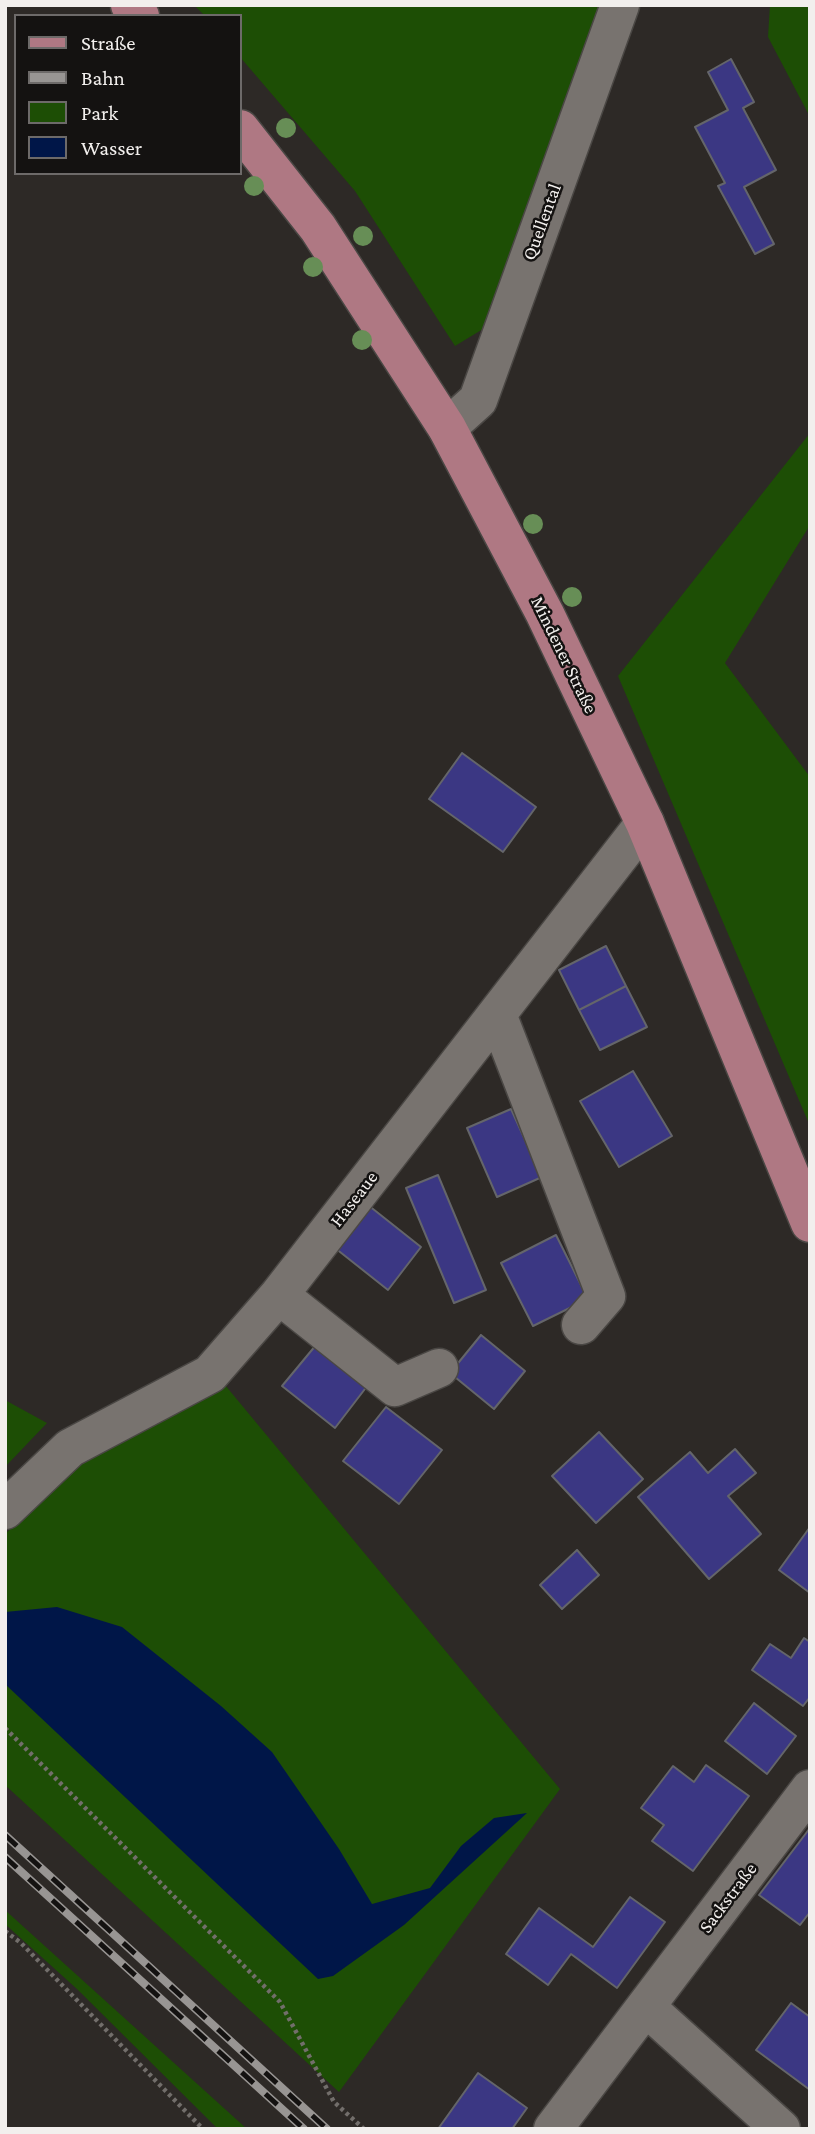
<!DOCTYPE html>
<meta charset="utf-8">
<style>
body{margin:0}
#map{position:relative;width:815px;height:2134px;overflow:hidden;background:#2d2926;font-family:"Crimson Pro",serif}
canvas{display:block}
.frame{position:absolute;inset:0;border:7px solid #f2efed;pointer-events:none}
.legend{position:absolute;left:14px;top:14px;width:228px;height:161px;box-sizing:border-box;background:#141211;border:2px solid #6d6a69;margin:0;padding:9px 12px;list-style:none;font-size:21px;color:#f2efed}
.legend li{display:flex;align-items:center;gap:14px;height:35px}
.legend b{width:35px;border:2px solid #6d6a69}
</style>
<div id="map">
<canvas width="815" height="2134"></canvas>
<div class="frame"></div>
<ul class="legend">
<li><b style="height:9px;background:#af7883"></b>Straße</li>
<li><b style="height:9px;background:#989593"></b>Bahn</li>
<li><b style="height:19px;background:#1d4e05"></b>Park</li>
<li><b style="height:19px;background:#001648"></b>Wasser</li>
</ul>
</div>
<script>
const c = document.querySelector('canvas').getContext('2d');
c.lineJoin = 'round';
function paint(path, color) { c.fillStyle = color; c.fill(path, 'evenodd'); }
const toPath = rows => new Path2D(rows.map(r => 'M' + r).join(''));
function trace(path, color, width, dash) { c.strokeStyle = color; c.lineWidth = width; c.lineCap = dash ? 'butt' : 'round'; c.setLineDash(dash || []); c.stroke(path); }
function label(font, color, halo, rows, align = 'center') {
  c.font = font + ' "Crimson Pro",serif'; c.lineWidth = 5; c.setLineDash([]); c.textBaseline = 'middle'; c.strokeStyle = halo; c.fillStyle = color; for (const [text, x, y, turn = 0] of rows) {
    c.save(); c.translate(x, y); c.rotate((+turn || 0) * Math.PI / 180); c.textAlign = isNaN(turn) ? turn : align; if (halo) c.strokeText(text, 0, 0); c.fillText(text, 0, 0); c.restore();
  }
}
paint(toPath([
 [194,5,601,5,483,329,455,346,355,191,240,57,240,16,205,16],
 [770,5,810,5,810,117,768,37],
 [810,433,810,525,725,663,810,777,810,1126,618,676],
 [225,1385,560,1789,339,2092,5,1785,5,1534,81,1463],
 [5,1400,47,1423,5,1467],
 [5,1910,247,2129,218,2129,77,1989,5,1924]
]), '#1d4e05');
paint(toPath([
 [57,1607,122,1627,221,1706,272,1752,339,1849,372,1904,430,1888,461,1846,494,1818,527,1813,404,1925,333,1976,318,1979,5,1684,5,1612]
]), '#001648');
const building = toPath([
 [731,59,754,102,743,108,776,170,744,187,774,244,755,254,718,186,725,183,695,127,728,110,708,72,731,59],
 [462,753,536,807,503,852,429,799,462,753],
 [606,946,626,986,579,1010,559,970,606,946],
 [626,986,647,1027,600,1050,579,1010,626,986],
 [633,1071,672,1136,619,1167,580,1101,633,1071],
 [511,1109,542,1177,497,1197,467,1128,511,1109],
 [438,1175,486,1290,454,1303,406,1188,438,1175],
 [368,1205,421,1247,388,1290,335,1248,368,1205],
 [556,1235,588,1299,533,1326,501,1263,556,1235],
 [481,1335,525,1371,494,1409,450,1373,481,1335],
 [316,1345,368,1385,335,1428,282,1386,316,1345],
 [386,1407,442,1450,399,1504,343,1461,386,1407],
 [599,1432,643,1479,596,1523,552,1476,599,1432],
 [735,1449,756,1473,728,1496,761,1534,709,1579,638,1497,690,1452,708,1473,735,1449],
 [810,1527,810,1593,779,1570,810,1527],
 [577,1550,599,1575,562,1609,540,1585,577,1550],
 [804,1638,810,1642,810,1697,803,1706,752,1670,770,1644,791,1658,804,1638],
 [754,1703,796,1736,767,1774,725,1741,754,1703],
 [706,1765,749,1796,693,1871,652,1841,664,1825,641,1808,673,1766,694,1782,706,1765],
 [810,1828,810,1912,800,1925,759,1895,810,1828],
 [630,1897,665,1922,617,1988,571,1954,548,1985,506,1954,539,1908,593,1947,630,1897],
 [791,2003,810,2017,810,2090,756,2050,791,2003],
 [478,2073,527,2108,512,2129,438,2129,478,2073]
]);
paint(building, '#3b3783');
trace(building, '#64656a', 2);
const minor = toPath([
 [447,428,478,400,620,5],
 [497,1014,606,1296,581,1325],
 [279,1295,395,1387,439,1368],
 [5,1510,70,1448,210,1374,279,1295,645,823],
 [646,2007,781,2129],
 [553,2129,810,1789]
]);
const major = toPath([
 [130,5,140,16],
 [240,129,318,228,447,428,545,614,645,823,810,1223]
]);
trace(minor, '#4a4744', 41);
trace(major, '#4a4744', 41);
trace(toPath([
 [5,1728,280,2002,334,2102,364,2129],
 [5,1931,21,1943,203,2129]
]), '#726e6b', 4.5, [3.5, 3.5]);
trace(minor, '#78736f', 38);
trace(major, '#af7883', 38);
const rail = toPath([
 [5,1835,327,2129],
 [5,1857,304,2129]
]);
trace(rail, '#989593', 8);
trace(rail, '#141211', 5, [16]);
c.fillStyle = '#678e56';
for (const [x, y] of [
 [286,128],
 [254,186],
 [363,236],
 [313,267],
 [362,340],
 [533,524],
 [572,597]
]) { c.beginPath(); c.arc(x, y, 10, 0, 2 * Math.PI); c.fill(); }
label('19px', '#f2efed', '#141211', [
 ["Quellental",542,222,-70],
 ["Mindener Straße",564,655,64],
 ["Haseaue",354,1199,-52],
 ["Sackstraße",728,1898,-53]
]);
</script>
